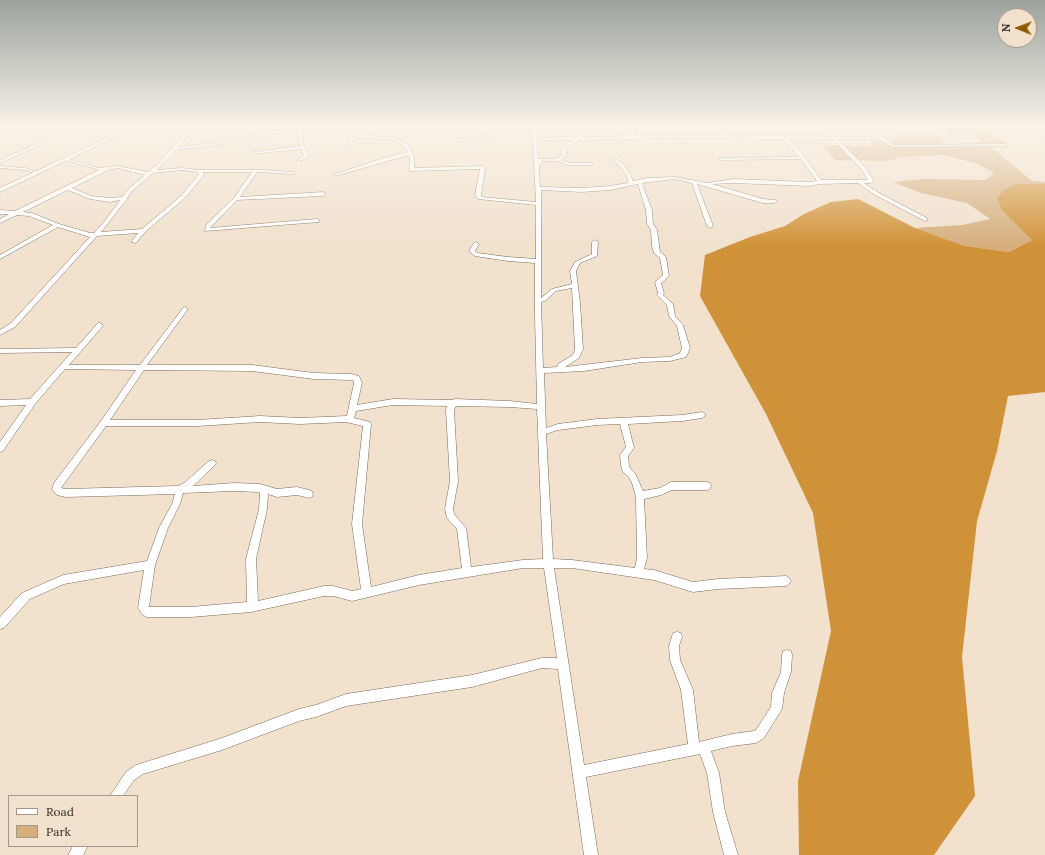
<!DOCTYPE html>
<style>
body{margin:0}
#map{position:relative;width:1045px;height:855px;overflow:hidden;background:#f1e1cd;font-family:Lora,serif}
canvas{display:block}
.legend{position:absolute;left:8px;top:795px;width:130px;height:52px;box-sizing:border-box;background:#f1e1cd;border:1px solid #a39788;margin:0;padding:5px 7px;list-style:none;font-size:12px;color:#2f2921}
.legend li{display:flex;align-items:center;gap:8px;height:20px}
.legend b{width:20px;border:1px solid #a39788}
.north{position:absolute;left:997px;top:8px;width:40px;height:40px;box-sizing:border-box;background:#f1e1cd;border:1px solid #a39788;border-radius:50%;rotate:271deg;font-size:11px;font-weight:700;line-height:16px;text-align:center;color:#2f2921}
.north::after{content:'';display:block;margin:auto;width:14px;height:18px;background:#8d5c05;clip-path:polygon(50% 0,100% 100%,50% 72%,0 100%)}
</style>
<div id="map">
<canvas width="1045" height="855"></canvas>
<ul class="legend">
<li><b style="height:5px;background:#fff"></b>Road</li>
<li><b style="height:11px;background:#d5ae7c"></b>Park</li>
</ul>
<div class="north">N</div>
</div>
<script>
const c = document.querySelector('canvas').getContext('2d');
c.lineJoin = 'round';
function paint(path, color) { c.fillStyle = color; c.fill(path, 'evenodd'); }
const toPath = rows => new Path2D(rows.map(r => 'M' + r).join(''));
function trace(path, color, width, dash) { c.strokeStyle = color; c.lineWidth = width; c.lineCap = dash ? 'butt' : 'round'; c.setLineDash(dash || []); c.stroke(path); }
paint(toPath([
 [941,127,985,127,1011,147,991,147,1032,181,1045,182,1045,184,1016,184,1021,227,1032,240,1009,252,965,246,915,228,962,225,990,219,967,203,921,193,893,182,923,179,986,180,994,173,978,164,943,155,901,157,889,161,836,160,821,145,874,146,870,141,900,139,898,133,937,134,947,144,982,142,972,133,949,134]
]), '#d5ae7c');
paint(toPath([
 [1016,184,1045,184,1045,392,1008,396,997,451,977,521,962,657,975,796,934,855,799,855,798,781,831,631,813,513,766,414,700,296,705,255,750,237,785,226,804,214,831,202,858,199,915,228,965,246,1009,252,1032,240,1002,210,997,198,1003,191]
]), '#d09238');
const minor = toPath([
 [190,127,195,127,178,147,224,142,291,127,301,127,304,147,309,155,303,160,299,160,299,158,304,155,301,149,253,154,251,153,253,152,300,146,297,129,224,144,176,150,157,170,182,168,198,170,265,170,292,172,294,172,294,174,257,172,240,197,323,192,326,194,323,196,237,200,210,228,317,219,319,220,319,222,205,231,206,225,234,198,252,172,203,172,204,175,186,197,145,232,136,243,131,242,138,233,97,236,15,327,0,335,0,330,11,323,90,237,58,227,0,259,0,255,53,225,29,216,17,215,0,223,0,219,9,214,0,214,0,210,15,211,99,170,66,160,66,158,99,168,118,166,148,172,159,163,190,127],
 [118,168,145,175,127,190,122,197,110,198,91,196,72,188,108,170,118,168],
 [182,170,197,172,199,174,182,195,142,229,101,232,127,199,131,192,153,173,182,170],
 [68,190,90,199,110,202,120,200,104,222,94,233,90,233,59,224,32,213,23,212,68,190],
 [324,127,328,127,328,130,330,131,342,127,350,127,330,133,324,132,324,127],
 [359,127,363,127,362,130,371,136,393,137,409,145,414,157,414,168,483,166,485,169,481,195,482,197,536,202,532,128,497,131,491,138,464,145,462,144,462,143,487,136,494,129,512,127,536,127,537,139,541,138,583,136,583,132,580,127,584,127,587,132,587,137,630,136,629,127,633,127,635,136,721,136,722,135,718,127,722,127,726,136,782,136,784,135,787,136,877,137,872,127,876,127,882,137,894,145,1006,144,1008,145,1006,146,893,147,879,139,838,139,865,167,874,181,871,183,864,183,879,193,927,218,927,220,925,221,875,195,858,183,820,184,809,186,734,183,712,184,763,199,776,200,777,201,774,203,763,203,697,184,713,226,710,228,707,226,692,183,675,179,642,183,652,210,653,224,657,230,660,252,666,257,669,276,661,283,664,293,663,295,673,304,675,316,683,325,690,348,687,355,686,357,670,361,642,362,584,371,544,373,546,428,558,424,597,419,682,415,702,412,706,415,702,418,682,421,628,424,634,448,628,456,629,466,630,468,635,473,643,491,660,488,671,482,707,482,710,483,711,486,710,489,707,490,672,490,661,495,644,499,647,558,644,569,654,570,693,582,718,579,786,576,789,578,791,581,789,584,786,586,718,589,693,592,654,580,572,568,554,568,584,765,688,744,681,690,670,660,669,646,673,633,677,632,681,633,682,637,679,646,680,660,693,690,699,742,732,734,754,731,756,730,771,707,772,693,781,672,782,655,783,651,787,650,791,651,792,655,791,672,784,693,782,709,764,738,756,743,732,746,711,751,719,773,725,812,738,855,724,855,713,812,707,773,700,754,586,777,598,855,584,855,558,669,542,668,472,687,346,706,316,717,299,721,222,750,143,774,134,780,123,796,110,796,126,772,136,765,222,738,299,709,316,705,346,694,472,675,542,658,557,658,544,568,523,568,419,585,352,601,333,596,324,596,251,612,191,617,147,617,143,615,138,608,144,570,64,584,30,599,4,628,0,629,0,617,22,593,63,575,147,561,159,528,172,504,175,494,66,497,57,495,52,489,54,483,101,421,136,370,65,369,35,404,3,451,0,452,0,442,26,405,0,406,0,400,30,399,72,352,0,353,0,349,76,348,98,323,100,323,103,325,102,327,69,365,140,365,183,308,185,307,188,309,147,365,252,365,314,373,351,374,359,376,362,383,357,405,393,399,452,400,455,399,510,401,537,404,535,315,535,263,508,261,475,256,469,251,474,243,476,242,479,244,475,251,477,253,508,257,536,259,536,205,478,199,475,195,480,169,411,171,409,170,410,157,409,155,335,176,335,174,384,158,407,152,405,147,392,139,357,138,353,140,351,145,347,145,349,138,357,136,366,136,358,132,359,127],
 [662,138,784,139,799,157,721,158,719,159,721,160,801,159,817,181,809,182,734,179,707,183,675,177,647,178,633,181,631,176,622,162,612,158,610,159,618,164,627,176,628,183,610,186,582,188,540,187,539,166,542,161,556,161,568,165,592,165,592,163,569,163,561,160,566,156,566,149,579,140,631,139,633,140,635,139,662,138],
 [789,139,833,139,861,169,868,180,821,180,802,153,789,139],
 [542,140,573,140,562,148,562,155,556,159,538,159,537,142,542,140],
 [638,184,646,210,647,224,651,230,652,246,654,253,660,258,663,275,655,282,658,293,657,295,667,305,669,316,677,326,682,348,680,353,670,357,642,358,565,367,579,358,583,349,580,303,576,271,580,263,597,256,598,242,595,240,592,242,592,254,575,262,570,271,572,284,552,289,541,298,541,190,582,192,610,190,638,184],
 [572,288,575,349,573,355,558,364,557,367,543,368,541,302,545,301,556,291,572,288],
 [144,370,252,371,314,379,351,380,353,380,354,383,347,416,300,418,260,416,197,420,110,420,144,370],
 [393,405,447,406,446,410,450,481,445,509,447,518,457,529,462,568,419,575,371,587,362,524,371,424,370,422,354,418,356,411,393,405],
 [456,406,510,407,537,409,538,430,537,432,538,434,543,559,523,560,471,567,466,528,454,514,453,509,458,481,454,410,456,406],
 [260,422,300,424,346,422,363,426,352,524,361,589,352,591,333,586,324,586,258,601,256,559,267,509,268,494,277,497,297,495,309,498,312,497,313,494,312,491,309,490,297,487,277,489,260,484,234,483,193,486,215,465,216,463,215,461,212,460,209,461,184,483,178,486,66,489,61,488,106,426,197,426,260,422],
 [620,424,626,447,620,455,621,466,623,472,629,477,632,483,636,497,637,558,635,568,572,560,553,559,546,434,558,430,597,425,620,424],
 [234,491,258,492,260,493,259,509,246,559,247,602,191,607,149,607,155,565,168,528,180,504,183,493,234,491],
 [39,143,43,144,0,163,0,160,39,143],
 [0,166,25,168,40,173,38,174,25,170,0,168,0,166],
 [73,846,88,846,83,855,68,855,73,846]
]);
const tertiary = toPath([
 [130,127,137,127,0,192,0,188,130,127]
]);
trace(minor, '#786a58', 1);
trace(tertiary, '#786a58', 1);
paint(minor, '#fff');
paint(tertiary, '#fff');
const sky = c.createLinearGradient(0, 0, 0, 247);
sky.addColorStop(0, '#9ba39d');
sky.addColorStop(0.51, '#f9f2e8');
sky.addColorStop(1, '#f9f2e800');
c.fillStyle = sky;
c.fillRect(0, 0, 1045, 247);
</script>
